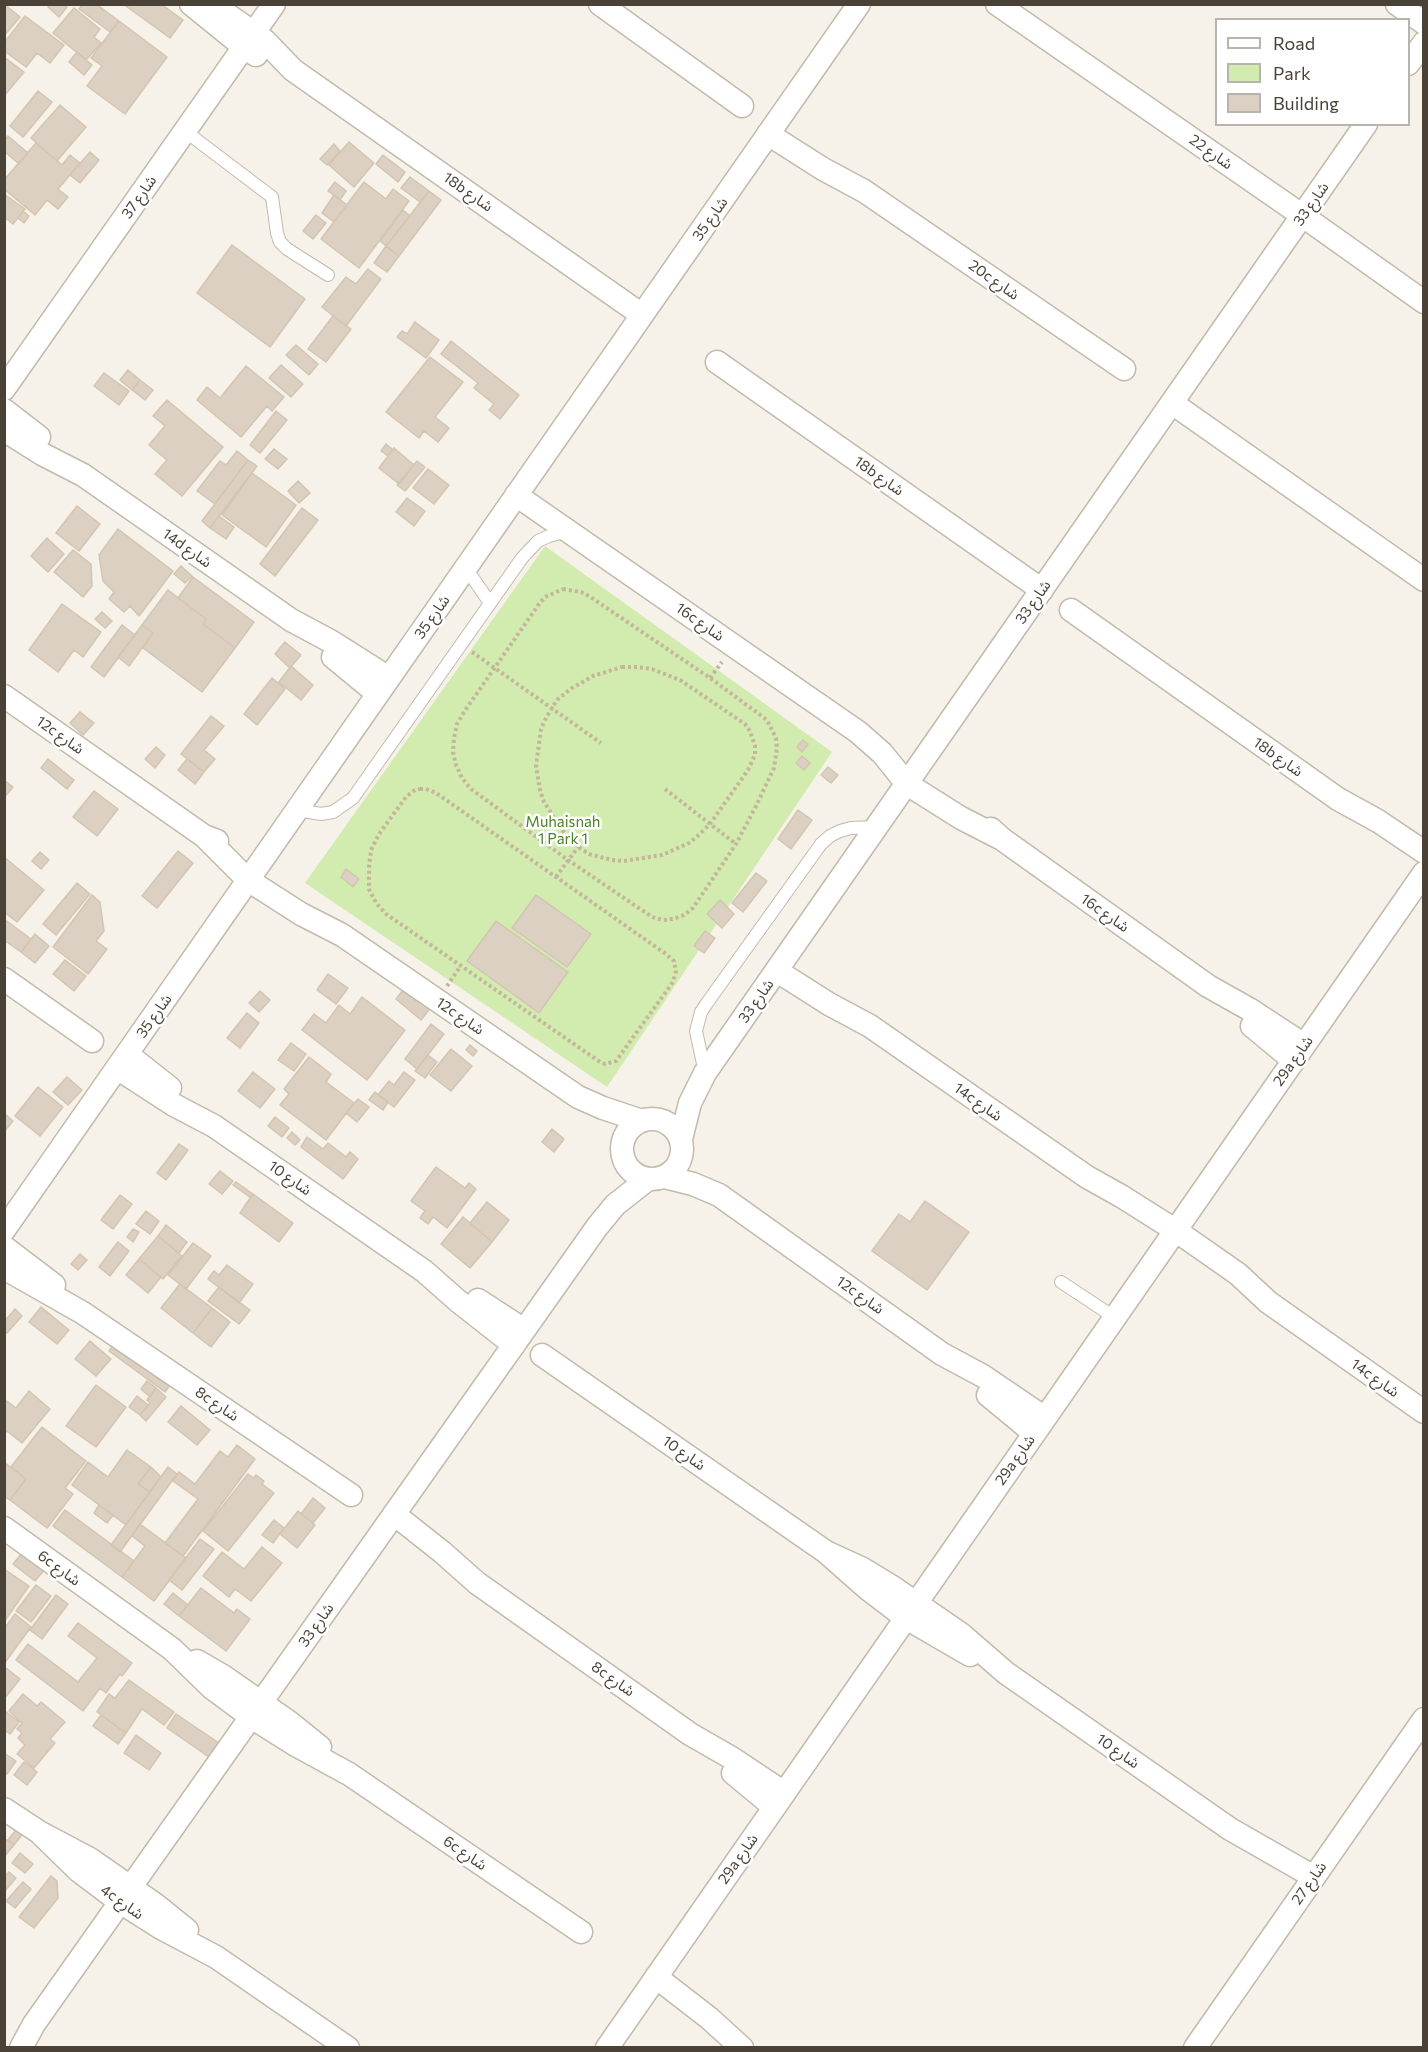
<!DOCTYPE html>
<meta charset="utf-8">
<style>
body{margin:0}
#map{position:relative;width:1428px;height:2052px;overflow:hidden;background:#f6f2e9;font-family:Commissioner,sans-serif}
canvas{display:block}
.frame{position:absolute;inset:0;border:6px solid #4a4237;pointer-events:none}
.legend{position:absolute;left:1215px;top:18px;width:195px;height:108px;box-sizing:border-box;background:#fff;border:2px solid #b7b3af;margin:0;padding:8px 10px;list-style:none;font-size:18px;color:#4a4237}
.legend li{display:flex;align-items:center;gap:12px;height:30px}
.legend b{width:30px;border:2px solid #b7b3af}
</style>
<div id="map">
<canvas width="1428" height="2052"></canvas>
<div class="frame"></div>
<ul class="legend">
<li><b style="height:8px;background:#fff"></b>Road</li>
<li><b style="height:16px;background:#d2ecb0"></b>Park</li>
<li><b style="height:16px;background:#dbd0c1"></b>Building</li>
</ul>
</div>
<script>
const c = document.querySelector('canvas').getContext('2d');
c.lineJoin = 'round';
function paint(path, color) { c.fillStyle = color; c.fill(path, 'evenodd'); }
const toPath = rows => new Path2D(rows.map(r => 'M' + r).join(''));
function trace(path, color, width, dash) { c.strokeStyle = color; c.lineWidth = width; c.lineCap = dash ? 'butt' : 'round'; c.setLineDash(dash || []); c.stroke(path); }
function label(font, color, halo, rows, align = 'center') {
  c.font = font + ' Commissioner,"Noto Sans Arabic",sans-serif'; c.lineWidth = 5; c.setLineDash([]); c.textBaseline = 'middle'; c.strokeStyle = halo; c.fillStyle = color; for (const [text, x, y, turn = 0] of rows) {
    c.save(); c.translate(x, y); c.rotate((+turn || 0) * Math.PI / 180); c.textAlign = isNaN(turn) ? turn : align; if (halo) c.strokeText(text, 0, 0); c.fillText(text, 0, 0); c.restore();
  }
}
paint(toPath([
 [545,546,832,752,607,1087,305,883]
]), '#d2ecb0');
const building = toPath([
 [4,4,20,17,4,36,4,4],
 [50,4,65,4,67,7,59,17,48,7,50,4],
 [83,4,96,4,119,21,110,32,79,9,83,4],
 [123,4,161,4,183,20,170,38,123,4],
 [74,8,100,29,94,37,101,43,86,60,53,33,74,8],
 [25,16,64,45,50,63,37,53,26,67,4,51,4,43,25,16],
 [119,21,167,57,125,114,87,86,102,66,91,58,119,21],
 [77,52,92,65,84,75,69,62,77,52],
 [4,57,24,72,4,96,4,57],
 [38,91,52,102,23,137,10,126,38,91],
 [60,105,86,127,57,161,31,138,60,105],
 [8,136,28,153,19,164,4,151,4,141,8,136],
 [349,142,374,163,354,187,329,165,349,142],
 [36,143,62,165,70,155,80,163,58,189,68,197,58,209,47,200,35,215,4,189,4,180,36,143],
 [334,144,340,151,327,165,320,159,334,144],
 [90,152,99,160,80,183,70,175,90,152],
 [383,155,405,172,398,182,376,164,383,155],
 [410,177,429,191,420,202,401,188,410,177],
 [335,182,346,191,340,200,328,191,335,182],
 [364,182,386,199,393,189,409,201,359,268,321,239,364,182],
 [429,191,441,200,399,256,386,246,429,191],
 [4,194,25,209,13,224,4,217,4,194],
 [334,195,347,205,334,222,322,213,334,195],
 [403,210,410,216,386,246,380,241,403,210],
 [23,211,29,216,24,223,18,218,23,211],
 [316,215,326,223,313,239,303,231,316,215],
 [232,245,305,299,270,347,197,293,232,245],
 [386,246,399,256,387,272,374,263,386,246],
 [368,269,381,279,346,326,322,307,346,277,356,284,368,269],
 [333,316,351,329,326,362,308,349,333,316],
 [415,322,439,340,426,358,397,337,402,331,407,334,415,322],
 [451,341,519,395,500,419,489,410,494,404,474,388,478,383,441,354,451,341],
 [296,345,318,364,309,375,286,355,296,345],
 [430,357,463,382,435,417,449,428,438,442,424,431,419,438,386,412,430,357],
 [281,365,303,384,291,397,269,378,281,365],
 [246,366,284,397,272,411,267,406,241,437,197,400,207,387,220,398,246,366],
 [128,370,140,380,132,390,120,380,128,370],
 [104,373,129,391,119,405,94,386,104,373],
 [140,380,153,390,145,400,132,390,140,380],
 [167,400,223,447,182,496,155,474,167,460,149,445,165,426,153,416,167,400],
 [276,411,287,420,260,453,250,445,276,411],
 [386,444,393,450,388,456,381,451,386,444],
 [394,448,414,465,399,484,379,468,394,448],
 [274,449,287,459,278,469,265,459,274,449],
 [237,451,248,460,215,504,197,491,220,461,226,465,237,451],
 [248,460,257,466,210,528,202,521,248,460],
 [417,461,425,467,405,491,397,485,417,461],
 [428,469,449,485,434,504,413,488,428,469],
 [252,473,296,505,266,547,222,515,252,473],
 [298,481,310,493,299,503,288,491,298,481],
 [407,498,425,511,414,526,396,512,407,498],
 [77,506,100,524,79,551,56,533,77,506],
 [302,508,318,520,275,576,260,564,302,508],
 [219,516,234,527,226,539,210,528,219,516],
 [118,529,173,571,139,616,130,606,124,612,109,599,114,592,103,581,99,555,118,529],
 [47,538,64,554,48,572,31,556,47,538],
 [73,550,91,564,92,586,83,597,54,572,73,550],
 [181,566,192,576,185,583,174,574,181,566],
 [193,577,254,622,235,648,203,624,206,619,178,598,193,577],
 [168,590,206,619,203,624,235,648,202,692,143,648,153,633,142,625,168,590],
 [62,604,101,632,83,657,74,650,58,672,29,650,62,604],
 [102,612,112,621,105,628,95,619,102,612],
 [122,625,135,635,104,677,91,667,122,625],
 [142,625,153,633,129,666,118,657,142,625],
 [285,642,301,655,290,668,275,654,285,642],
 [291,666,313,685,301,700,279,682,291,666],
 [272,678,285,689,257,725,244,714,272,678],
 [80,712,94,723,83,735,70,723,80,712],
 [211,716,224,726,204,750,215,759,204,772,181,754,211,716],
 [803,740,808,744,802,752,797,747,803,740],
 [156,747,165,755,155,768,145,759,156,747],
 [802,756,810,763,804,770,796,763,802,756],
 [48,759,74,780,67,789,41,768,48,759],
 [187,759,204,772,195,784,178,770,187,759],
 [828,767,838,775,831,783,821,775,828,767],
 [4,780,13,787,4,798,4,780],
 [94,791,118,809,97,836,73,817,94,791],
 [798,810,812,820,791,849,778,839,798,810],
 [178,851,193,863,157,908,142,896,178,851],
 [40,852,49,860,41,869,32,861,40,852],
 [4,857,44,890,17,922,4,912,4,857],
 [346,869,359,879,353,887,341,877,346,869],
 [756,873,767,881,743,912,732,903,756,873],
 [77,883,90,894,56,935,43,924,77,883],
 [92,895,100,902,104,931,96,941,107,949,88,974,53,947,92,895],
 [536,895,591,934,567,967,512,928,536,895],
 [720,900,734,914,722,928,707,914,720,900],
 [4,919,31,939,21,952,4,940,4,919],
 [496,921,568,972,539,1013,467,961,496,921],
 [705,931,715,938,704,953,694,946,705,931],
 [35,934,49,946,35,963,21,952,35,934],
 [65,960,86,976,74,991,53,974,65,960],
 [328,974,348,988,336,1004,317,990,328,974],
 [406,986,431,1007,421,1020,396,999,406,986],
 [260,991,270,1000,259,1012,249,1003,260,991],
 [362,997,405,1030,367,1080,302,1030,314,1014,326,1023,339,1005,350,1014,362,997],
 [247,1013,259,1023,240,1048,227,1038,247,1013],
 [431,1024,444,1034,417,1069,405,1059,431,1024],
 [291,1043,306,1054,294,1071,278,1060,291,1043],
 [470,1045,477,1051,473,1056,466,1050,470,1045],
 [451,1049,472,1066,451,1091,430,1075,451,1049],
 [428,1055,437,1062,425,1078,415,1071,428,1055],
 [309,1057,331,1074,326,1082,354,1103,326,1140,280,1105,289,1094,284,1089,309,1057],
 [253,1072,275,1089,260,1108,238,1091,253,1072],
 [404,1072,415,1080,394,1107,378,1095,389,1081,394,1085,404,1072],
 [67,1077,82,1090,68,1105,53,1092,67,1077],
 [38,1087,63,1107,40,1136,15,1116,38,1087],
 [375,1092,388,1102,383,1110,369,1100,375,1092],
 [358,1099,369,1107,357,1122,346,1113,358,1099],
 [4,1113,13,1121,4,1132,4,1113],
 [275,1117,289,1128,282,1137,268,1126,275,1117],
 [552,1129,564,1139,554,1152,542,1142,552,1129],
 [292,1132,300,1140,295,1145,287,1138,292,1132],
 [307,1137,323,1149,328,1143,346,1157,350,1152,358,1159,343,1179,301,1147,307,1137],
 [179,1144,188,1150,166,1180,157,1173,179,1144],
 [436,1167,465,1188,469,1183,476,1189,447,1228,433,1217,428,1224,420,1218,425,1211,411,1201,436,1167],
 [220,1171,233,1181,222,1194,209,1184,220,1171],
 [236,1182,253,1194,251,1198,233,1185,236,1182],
 [253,1194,293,1223,279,1242,240,1213,253,1194],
 [120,1195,132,1204,113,1229,101,1220,120,1195],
 [925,1201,969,1232,927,1290,872,1251,899,1214,910,1222,925,1201],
 [487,1202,509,1220,492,1242,470,1223,487,1202],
 [146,1211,159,1221,150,1234,136,1224,146,1211],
 [463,1217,492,1242,470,1268,441,1244,463,1217],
 [166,1225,187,1242,179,1253,158,1236,166,1225],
 [133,1229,139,1232,133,1242,127,1237,133,1229],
 [158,1236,182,1256,163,1279,139,1259,158,1236],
 [118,1242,129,1251,110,1276,99,1267,118,1242],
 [193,1243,211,1256,186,1289,168,1275,193,1243],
 [80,1254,87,1260,78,1270,71,1264,80,1254],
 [139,1259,161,1277,148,1293,126,1275,139,1259],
 [227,1265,253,1284,239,1303,208,1279,214,1271,219,1275,227,1265],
 [180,1284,212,1308,193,1333,161,1308,180,1284],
 [219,1287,250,1310,239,1324,208,1301,219,1287],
 [41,1307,69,1330,57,1344,29,1322,41,1307],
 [212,1308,230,1322,211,1347,193,1333,212,1308],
 [15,1309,22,1316,7,1333,4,1331,4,1322,15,1309],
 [90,1341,111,1359,96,1376,75,1359,90,1341],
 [116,1341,172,1382,165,1392,109,1351,116,1341],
 [147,1381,156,1388,150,1397,141,1389,147,1381],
 [96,1385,126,1407,96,1447,66,1426,96,1385],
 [156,1388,166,1397,146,1421,140,1415,150,1403,147,1400,156,1388],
 [29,1391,50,1409,22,1443,7,1431,4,1434,4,1399,16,1408,29,1391],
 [137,1396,148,1405,140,1415,129,1407,137,1396],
 [181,1406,210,1430,197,1445,168,1422,181,1406],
 [42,1427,86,1461,65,1488,73,1494,47,1528,10,1500,26,1479,11,1467,42,1427],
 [237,1445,255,1459,183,1556,165,1543,198,1499,173,1481,179,1472,195,1484,220,1451,228,1457,237,1445],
 [127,1450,151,1467,138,1484,150,1492,126,1525,72,1485,88,1462,108,1477,127,1450],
 [4,1462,26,1479,10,1500,4,1496,4,1462],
 [151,1467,161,1477,150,1492,138,1484,151,1467],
 [168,1467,177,1474,120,1552,111,1545,168,1467],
 [248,1474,254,1478,256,1475,264,1481,262,1484,274,1493,228,1551,203,1531,248,1474],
 [313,1498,325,1508,313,1523,301,1514,313,1498],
 [99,1505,113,1515,107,1523,94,1513,99,1505],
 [65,1510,134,1561,122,1577,53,1526,65,1510],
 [298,1511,315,1525,297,1548,280,1534,298,1511],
 [274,1520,284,1528,273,1543,262,1535,274,1520],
 [140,1524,186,1558,154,1601,122,1577,145,1546,132,1536,140,1524],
 [200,1539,214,1549,182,1590,169,1580,200,1539],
 [262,1547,282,1563,251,1601,235,1589,229,1597,203,1576,222,1552,244,1569,262,1547],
 [23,1552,45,1569,35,1581,13,1564,23,1552],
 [4,1569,29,1586,4,1622,4,1569],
 [36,1585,51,1596,31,1622,16,1611,36,1585],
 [201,1588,234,1613,237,1609,250,1619,226,1651,179,1616,201,1588],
 [173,1593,188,1605,179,1616,164,1604,173,1593],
 [56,1595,68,1604,42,1639,30,1630,56,1595],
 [15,1614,31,1627,4,1664,4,1629,15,1614],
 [78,1623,132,1663,122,1676,120,1674,106,1693,100,1688,83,1711,16,1660,28,1644,78,1682,97,1658,68,1636,78,1623],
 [6,1668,20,1679,4,1699,4,1671,6,1668],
 [129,1680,174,1712,164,1725,142,1709,126,1733,97,1712,109,1694,115,1698,129,1680],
 [23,1694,37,1706,41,1702,65,1722,50,1739,55,1743,34,1768,17,1754,25,1745,18,1738,22,1733,17,1729,22,1723,9,1711,23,1694],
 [5,1711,19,1722,10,1734,4,1730,5,1711],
 [176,1714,219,1743,209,1757,167,1728,176,1714],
 [101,1715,126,1733,118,1744,93,1726,101,1715],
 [136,1735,161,1753,149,1770,124,1753,136,1735],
 [4,1753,16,1761,7,1774,4,1773,4,1753],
 [24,1762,37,1772,27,1785,14,1775,24,1762],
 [19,1826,25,1831,14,1845,8,1840,19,1826],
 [4,1838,14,1845,4,1857,4,1838],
 [20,1853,33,1864,25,1873,12,1863,20,1853],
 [9,1872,16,1878,4,1892,4,1877,9,1872],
 [51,1876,57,1881,58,1898,34,1928,19,1917,51,1876],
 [23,1882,31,1889,15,1908,6,1901,23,1882]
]);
paint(building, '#dbd0c1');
trace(building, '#d4c5b0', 1.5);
const lane = toPath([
 [185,131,272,197,277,233,280,242,287,249,328,275],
 [466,568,490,603],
 [297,810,321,814,333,812,353,798,522,558,538,541,549,536,568,531],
 [705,1073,696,1031,701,1012,707,1003,821,844,830,836,840,831,851,828,876,827],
 [1061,1282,1114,1317]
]);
const street = toPath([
 [191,4,244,47,256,55],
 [212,4,264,40,293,70,642,315],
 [600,4,742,106],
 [997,4,1303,216,1424,302],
 [1397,4,1424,23],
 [1408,64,1424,43],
 [768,134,823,169,864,191,1124,369],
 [717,362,1042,590],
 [4,389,274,4],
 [1172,403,1424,580],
 [4,410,39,437],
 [4,430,42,454,83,475,291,620,332,642,389,678],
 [516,495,858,732,882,753,907,784,961,818,1002,839],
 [1071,610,1338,799,1378,821,1424,852],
 [333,657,378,694],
 [4,696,204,836,217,841],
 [991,829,1002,839,1208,986,1249,1009,1304,1045],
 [204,836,248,880,301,914,342,935,578,1097,603,1108,642,1121],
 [777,971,829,1004,870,1026,1087,1177,1121,1196,1175,1230,1238,1274,1268,1302,1424,1412],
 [4,979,92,1041],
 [1252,1026,1293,1060],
 [127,1054,170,1088],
 [117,1068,174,1105,214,1126,424,1271,458,1301,514,1345],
 '622 1149a30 30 0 1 1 60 0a30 30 0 1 1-60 0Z',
 [681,1139,690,1103,705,1073,1366,124],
 [665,1177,693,1184,719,1195,942,1354,983,1376,1045,1418],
 [4,1230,859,4],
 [4,1247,54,1285],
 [4,1268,83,1313,351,1495],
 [478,1300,524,1330],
 [542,1355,826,1552,868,1589,906,1618,970,1655],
 [988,1395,1034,1433],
 [394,1514,442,1552,477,1583,690,1734,730,1757,784,1793],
 [4,1528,172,1649,212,1688,251,1717,294,1744,349,1774,581,1932],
 [826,1552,861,1568,894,1588,961,1634,1006,1673,1230,1829,1314,1877],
 [197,1661,223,1676,289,1722,320,1747],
 [733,1773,774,1807],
 [4,1809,39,1832,90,1859,156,1905,187,1930],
 [39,1832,79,1871,120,1902,161,1928,216,1957,348,2048],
 [656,1977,709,2018,742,2048],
 [21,2048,34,2024,597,1227,615,1205,648,1179],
 [607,2048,1424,873],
 [1195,2048,1424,1719]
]);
trace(lane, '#c2baab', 14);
trace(street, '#c2baab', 25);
trace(toPath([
 [563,589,581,592,589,596,710,678,767,720,776,738,777,748,774,768,756,806,736,844,693,908,684,915,673,919,663,920,652,917,568,860,471,789,462,778,456,765,453,752,454,738,457,724,464,712,539,604,545,597,563,589],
 [472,652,601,743],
 [622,667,637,667,652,669,680,680,745,724,750,731,755,746,755,755,748,770,710,824,700,834,689,843,662,855,624,861,612,860,589,854,578,847,563,831,544,802,540,790,536,766,541,729,546,718,557,700,572,688,593,676,622,667],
 [710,678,722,662],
 [420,789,426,789,436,793,666,954,674,961,676,971,673,982,616,1061,605,1064,600,1062,386,914,376,903,369,889,369,867,371,850,379,834,406,797,415,790,420,789],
 [665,789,736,844],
 [556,877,578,847],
 [447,986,460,967]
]), '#c5b59b', 4, [3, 3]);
trace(lane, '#fff', 12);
trace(street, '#fff', 22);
label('15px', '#4a4237', '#fff', [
 ["شارع 22",1211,152,35],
 ["18b شارع",468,192,35],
 ["شارع 37",139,197,-55],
 ["شارع 33",1311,204,-55],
 ["شارع 35",710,219,-55],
 ["20c شارع",994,280,35],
 ["18b شارع",879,476,35],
 ["14d شارع",187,548,35],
 ["شارع 33",1033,602,-55],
 ["شارع 35",432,617,-55],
 ["16c شارع",700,622,35],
 ["12c شارع",60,735,35],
 ["18b شارع",1278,757,35],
 ["16c شارع",1105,913,35],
 ["شارع 33",756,1001,-55],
 ["شارع 35",154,1016,-55],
 ["12c شارع",460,1016,34],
 ["29a شارع",1293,1061,-55],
 ["14c شارع",978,1102,35],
 ["شارع 10",290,1178,35],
 ["12c شارع",860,1295,35],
 ["14c شارع",1375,1378,35],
 ["8c شارع",217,1404,34],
 ["شارع 10",684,1453,35],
 ["29a شارع",1015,1460,-55],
 ["6c شارع",59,1568,36],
 ["شارع 33",316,1625,-55],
 ["8c شارع",613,1679,35],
 ["شارع 10",1118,1751,35],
 ["6c شارع",465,1853,34],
 ["29a شارع",738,1859,-55],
 ["شارع 27",1309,1883,-55],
 ["4c شارع",122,1902,35]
]);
label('15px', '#4a8224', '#fff', [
 ["Muhaisnah",563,822],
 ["1 Park 1",563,839]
]);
</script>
